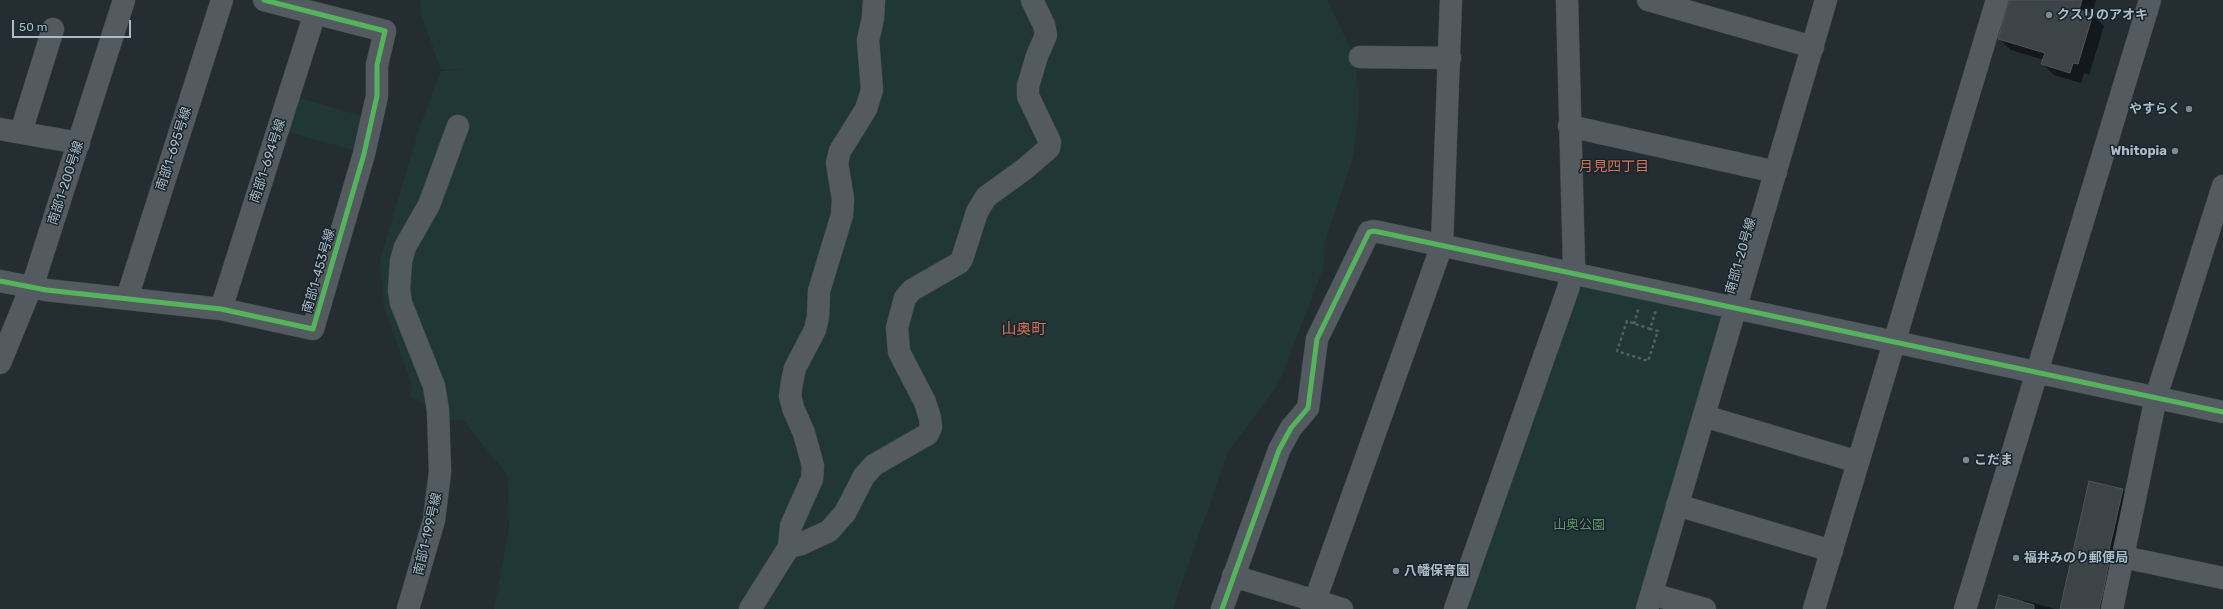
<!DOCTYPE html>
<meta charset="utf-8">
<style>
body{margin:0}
#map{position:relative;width:2223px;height:609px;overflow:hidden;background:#242d32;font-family:Rubik,sans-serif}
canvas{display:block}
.scale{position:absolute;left:12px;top:20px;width:119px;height:18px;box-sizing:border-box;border:2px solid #acbbc5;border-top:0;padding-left:5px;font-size:12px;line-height:14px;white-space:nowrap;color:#acbbc5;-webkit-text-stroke:3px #18242d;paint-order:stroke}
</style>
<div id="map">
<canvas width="2223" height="609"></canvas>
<div class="scale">50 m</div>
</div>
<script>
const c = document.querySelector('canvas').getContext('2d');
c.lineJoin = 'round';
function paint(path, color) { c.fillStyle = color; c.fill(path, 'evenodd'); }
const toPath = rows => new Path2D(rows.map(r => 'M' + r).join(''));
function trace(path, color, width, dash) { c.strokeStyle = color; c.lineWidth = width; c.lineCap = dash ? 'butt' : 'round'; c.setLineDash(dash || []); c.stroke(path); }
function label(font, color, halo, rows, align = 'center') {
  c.font = font + ' Rubik,"Noto Sans JP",sans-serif'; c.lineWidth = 3; c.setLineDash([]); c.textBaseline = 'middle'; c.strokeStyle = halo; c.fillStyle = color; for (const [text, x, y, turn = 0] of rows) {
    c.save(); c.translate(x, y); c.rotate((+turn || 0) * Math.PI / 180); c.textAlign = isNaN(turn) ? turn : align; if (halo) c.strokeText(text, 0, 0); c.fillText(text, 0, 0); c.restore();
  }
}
paint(toPath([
 [420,0,1327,0,1354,55,1358,85,1359,109,1353,157,1327,235,1323,269,1279,383,1228,452,1173,609,494,609,509,528,508,476,463,420,445,421,432,408,410,397,411,382,384,307,380,260,420,126,441,71,467,69,441,70,421,14],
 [296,97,366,117,356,151,285,131],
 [1583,286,1721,314,1724,322,1639,609,1463,609,1577,290]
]), '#213736');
paint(toPath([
 [2011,0,2096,0,2092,15,2104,26,2089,75,2084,73,2081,83,2054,75,2043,64,2044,60,2011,50,1999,39],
 [2090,482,2123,490,2131,498,2108,609,2061,609],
 [2023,600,2055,609,1996,609,2023,603]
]), '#0007');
const building = toPath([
 [2009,0,2082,0,2079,10,2093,14,2078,64,2073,63,2070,73,2041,64,2045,53,1998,39,2009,0],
 [2089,481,2123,489,2108,555,2110,556,2104,588,2099,609,2060,609,2089,481],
 [1999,595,2034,605,2034,609,1995,609,1999,595]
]);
paint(building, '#3c4448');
trace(building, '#4b555a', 1);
const minor = toPath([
 [1648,0,1813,47],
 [1360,57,1450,58],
 [1569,126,1776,172],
 [0,129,79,143],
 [21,132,53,29],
 [0,281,46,290,221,309,313,329,364,154,377,96,377,65,385,31,264,0],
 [127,298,222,0],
 [221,309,315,13],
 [0,363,36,275,124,0],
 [1704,416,1858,462],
 [1677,505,1832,551],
 [789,547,801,544,829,531,845,513,864,476,874,465,928,434,931,427,930,418,925,402,899,352,897,328,905,298,912,290,959,263,962,259,977,212,986,197,1026,168,1049,148,1050,142,1028,96,1028,86,1037,56,1046,35,1044,25,1032,0],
 [2123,557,2223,578],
 [1233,576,1342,609],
 [1652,594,1705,609],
 [408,609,434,520,440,472,438,410,434,386,401,303,399,290,401,261,405,247,429,205,458,126],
 [750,609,789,547,791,526,812,479,813,466,804,433,793,408,790,396,792,382,795,368,815,330,818,317,819,291,842,215,843,199,837,163,840,151,866,109,872,90,868,40,873,18,874,0],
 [1222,609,1279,450,1291,428,1308,408,1317,339,1369,232,1374,231,2223,412],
 [1312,609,1442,245,1451,0],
 [1455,609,1568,289,1574,265,1567,0],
 [1647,609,1826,0],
 [1814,609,1997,0],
 [1965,609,2150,0],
 [2112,609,2156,397,2223,186]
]);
trace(minor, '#42494d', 23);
trace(toPath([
 [1634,324,1639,307],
 [1650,329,1627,321,1617,351,1648,361,1658,331,1650,329,1656,310]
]), '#566064', 2.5, [3, 3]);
trace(minor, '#545b60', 22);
trace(toPath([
 [0,281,46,290,221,309,313,329,364,154,377,96,377,65,385,31,264,0],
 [1222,609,1279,450,1291,428,1308,408,1317,339,1369,232,1374,231,2223,412]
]), '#56b35d', 5);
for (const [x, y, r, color] of [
 [2049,15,4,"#7c8992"],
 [2189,109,4,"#7c8992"],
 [2175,151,4,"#7c8992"],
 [1966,460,4,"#7c8992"],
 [2016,558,4,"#7c8992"],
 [1396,571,4,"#7c8992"]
]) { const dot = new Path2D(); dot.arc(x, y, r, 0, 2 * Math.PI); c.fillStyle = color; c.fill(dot); trace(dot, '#18242d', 1.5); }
label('bold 13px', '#acbbc5', '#18242d', [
 ["クスリのアオキ",2057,15],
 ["やすらく",2181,109,"right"],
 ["Whitopia",2167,151,"right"],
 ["こだま",1974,460],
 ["福井みのり郵便局",2024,558],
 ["八幡保育園",1404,571]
], 'left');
label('13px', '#acbbc5', '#18242d', [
 ["南部1-695号線",174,149,-72],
 ["南部1-694号線",268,161,-72],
 ["南部1-200号線",66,183,-72],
 ["南部1-20号線",1741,256,-74],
 ["南部1-453号線",319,271,-74],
 ["南部1-199号線",428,534,-77]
]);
label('13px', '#629764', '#18242d', [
 ["山奥公園",1579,525]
]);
label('14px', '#da7353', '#18242d', [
 ["月見四丁目",1614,167]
]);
label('15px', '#da7353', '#18242d', [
 ["山奥町",1024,330]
]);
</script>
